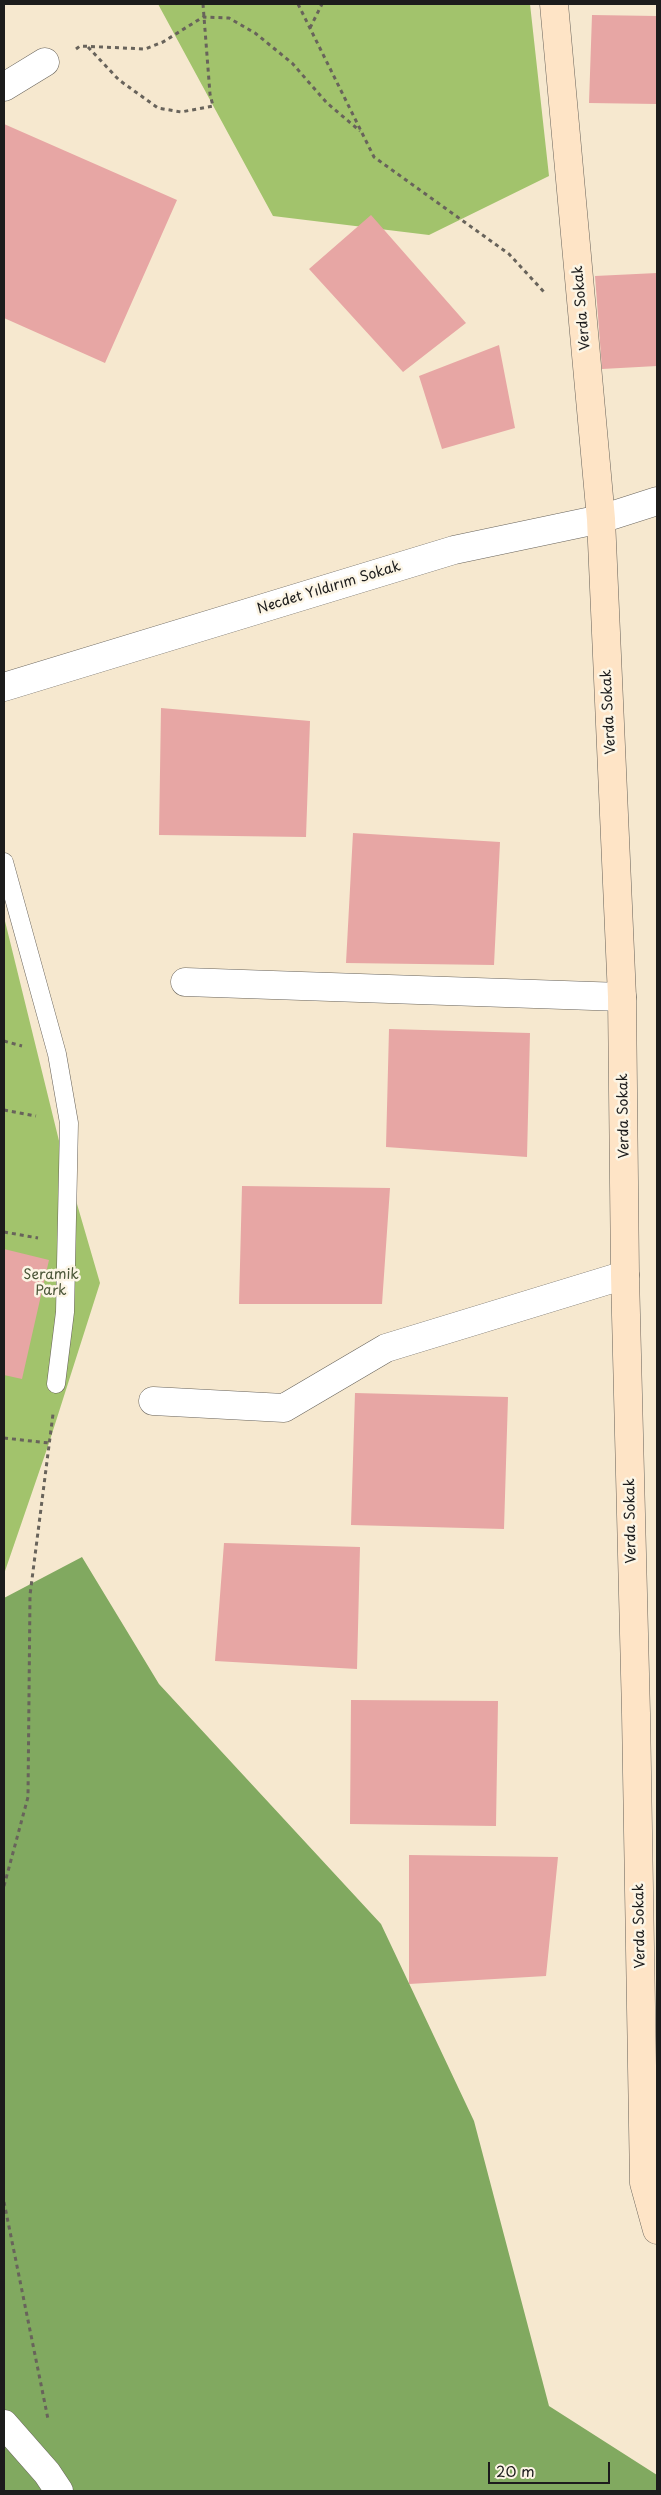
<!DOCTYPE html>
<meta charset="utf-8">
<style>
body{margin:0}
#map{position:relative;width:661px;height:2495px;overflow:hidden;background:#f6e8cf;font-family:"Playpen Sans",sans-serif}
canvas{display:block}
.frame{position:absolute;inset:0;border:5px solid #1c1c1c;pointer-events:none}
.scale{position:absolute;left:488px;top:2462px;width:122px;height:22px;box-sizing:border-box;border:2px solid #1c1c1c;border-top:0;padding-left:6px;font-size:15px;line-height:18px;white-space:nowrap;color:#1c1c1c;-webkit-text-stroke:4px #fcf5e5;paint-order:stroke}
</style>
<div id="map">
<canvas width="661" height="2495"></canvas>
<div class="frame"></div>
<div class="scale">20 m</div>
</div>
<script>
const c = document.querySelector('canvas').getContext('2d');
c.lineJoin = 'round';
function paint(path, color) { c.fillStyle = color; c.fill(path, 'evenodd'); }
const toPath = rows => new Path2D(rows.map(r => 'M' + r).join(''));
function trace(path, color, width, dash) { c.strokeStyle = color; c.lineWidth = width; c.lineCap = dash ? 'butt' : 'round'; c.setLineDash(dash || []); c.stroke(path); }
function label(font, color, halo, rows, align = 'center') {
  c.font = font + ' "Playpen Sans",sans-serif'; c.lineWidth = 5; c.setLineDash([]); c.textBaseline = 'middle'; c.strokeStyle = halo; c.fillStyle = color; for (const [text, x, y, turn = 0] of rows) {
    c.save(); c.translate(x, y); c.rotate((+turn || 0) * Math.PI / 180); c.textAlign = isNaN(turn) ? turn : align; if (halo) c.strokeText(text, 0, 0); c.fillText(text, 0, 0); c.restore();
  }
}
paint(toPath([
 [158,4,530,4,549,176,429,235,273,216],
 [4,917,61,1149,100,1283,49,1443,4,1574]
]), '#a2c36c');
paint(toPath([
 [82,1557,159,1684,381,1924,474,2121,549,2406,657,2475,657,2491,4,2491,4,1598]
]), '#81a960');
paint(toPath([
 [592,15,657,16,657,104,589,103],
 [4,124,177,200,105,363,4,318],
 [371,215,466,323,403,372,309,269],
 [657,273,657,366,602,369,595,276],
 [499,345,515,428,442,449,419,376],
 [161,708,310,721,306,837,159,835],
 [353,833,500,842,494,965,346,963],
 [389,1029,530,1033,527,1157,386,1147],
 [242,1186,390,1188,382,1304,239,1304],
 [4,1249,49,1260,22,1379,4,1375],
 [355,1393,508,1397,504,1529,351,1525],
 [224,1543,360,1547,357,1669,215,1661],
 [351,1700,498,1701,496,1826,350,1824],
 [409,1855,558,1857,546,1976,409,1984]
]), '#e7a6a4');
const lane = toPath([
 [4,862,57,1054,69,1123,65,1312,56,1384]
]);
const street = toPath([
 [4,87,45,62],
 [4,687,454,550,601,519,657,501],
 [185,982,622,997],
 [153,1401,284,1408,386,1348,625,1275],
 [4,2424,47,2473,59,2491]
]);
const secondary = toPath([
 [554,4,601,519,622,997,625,1275,636,1713,644,2183,657,2230]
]);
trace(lane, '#68635b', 19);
trace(street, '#68635b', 29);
trace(secondary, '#68635b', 29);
trace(toPath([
 [298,4,374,157,509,254,544,292],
 [310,28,322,4],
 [88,47,119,80,158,108,181,112,213,106,210,94,203,4],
 [76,49,80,46,145,49,163,42,203,17,229,18,255,33,292,63,327,103,360,131],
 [4,1041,22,1046],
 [4,1110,36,1116],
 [4,1232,38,1238],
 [4,1438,49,1443],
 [4,1886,28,1797,30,1595,53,1414],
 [4,2202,48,2419]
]), '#68635b', 3, [4, 4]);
trace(lane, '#fff', 18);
trace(street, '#fff', 28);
trace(secondary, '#fee4c6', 28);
label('14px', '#1c1c1c', '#fcf5e5', [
 ["Verda Sokak",582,308,-95],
 ["Necdet Yıldırım Sokak",329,588,-17],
 ["Verda Sokak",609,712,-93],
 ["Verda Sokak",624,1116,-91],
 ["Verda Sokak",631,1521,-91],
 ["Verda Sokak",640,1926,-91]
]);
label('14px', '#4b5638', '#fcf5e5', [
 ["Seramik",51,1275],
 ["Park",51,1291]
]);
</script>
